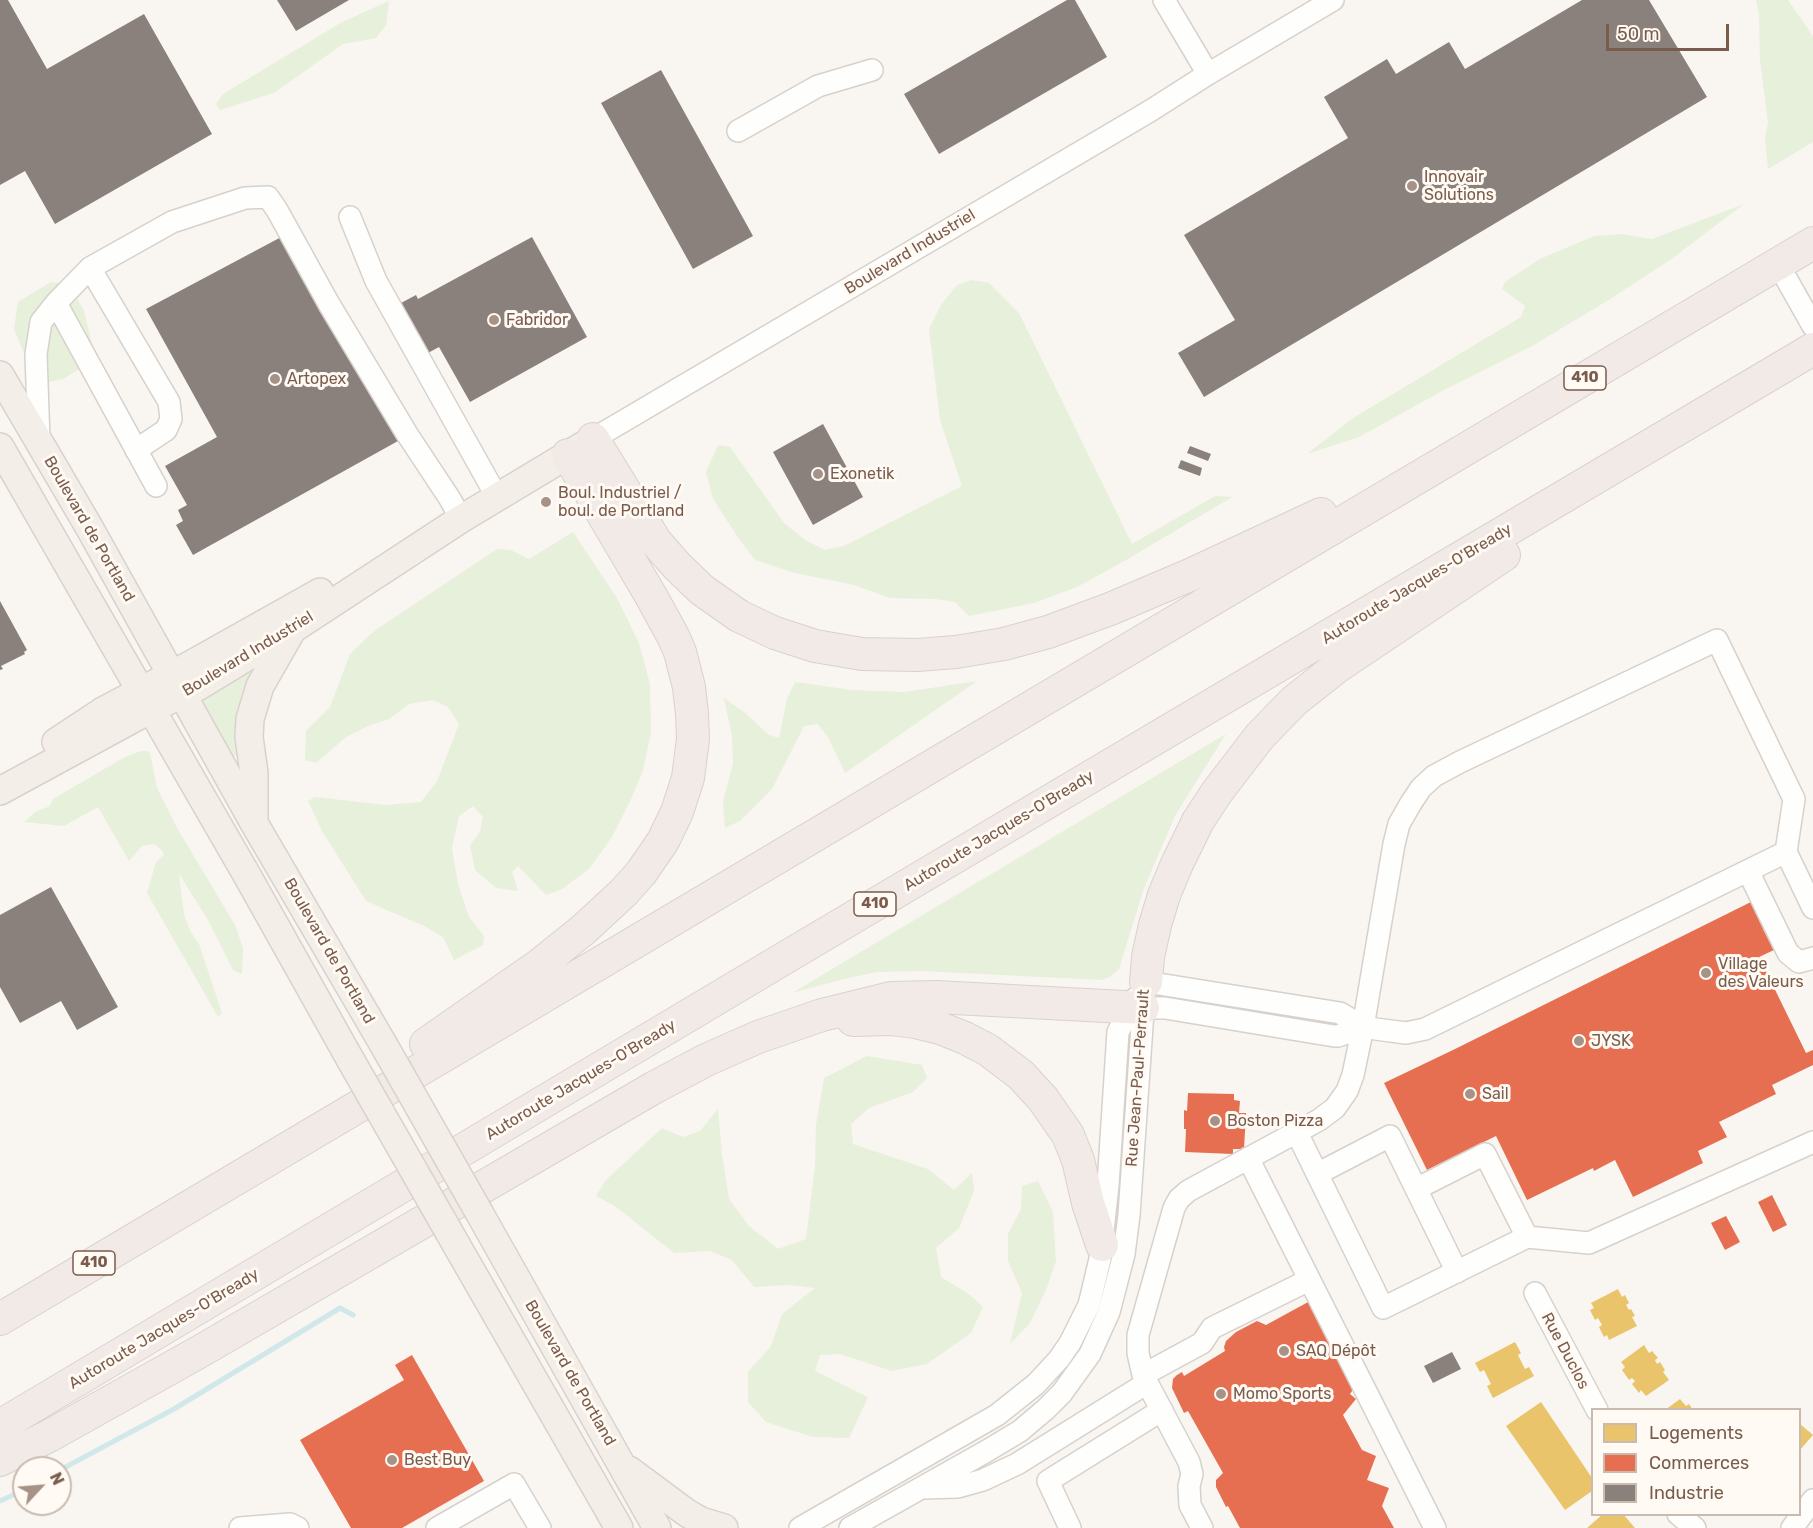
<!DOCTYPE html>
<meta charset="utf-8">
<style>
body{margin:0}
#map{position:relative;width:1813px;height:1528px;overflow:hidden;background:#f9f5f0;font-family:Rubik,sans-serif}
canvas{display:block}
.legend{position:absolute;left:1591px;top:1408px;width:210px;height:108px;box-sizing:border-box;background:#fffaf3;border:2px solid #cabbb1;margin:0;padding:8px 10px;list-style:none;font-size:18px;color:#7a5c4d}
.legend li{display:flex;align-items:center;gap:12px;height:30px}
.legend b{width:30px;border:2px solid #cabbb1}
.north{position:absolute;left:12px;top:1456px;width:60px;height:60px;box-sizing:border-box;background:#fffaf3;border:2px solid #cabbb1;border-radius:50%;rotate:64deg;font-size:16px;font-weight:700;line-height:24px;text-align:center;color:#7a5c4d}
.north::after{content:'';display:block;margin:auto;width:21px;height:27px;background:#a69286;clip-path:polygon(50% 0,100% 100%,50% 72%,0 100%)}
.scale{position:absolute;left:1606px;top:24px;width:123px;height:27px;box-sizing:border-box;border:3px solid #7a5c4d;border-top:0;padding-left:8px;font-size:18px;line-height:21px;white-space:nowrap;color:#7a5c4d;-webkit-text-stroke:4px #fffaf3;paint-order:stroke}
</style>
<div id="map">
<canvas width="1813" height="1528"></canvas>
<ul class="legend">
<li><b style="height:16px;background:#e9c46a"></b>Logements</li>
<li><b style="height:16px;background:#e76f51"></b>Commerces</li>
<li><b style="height:16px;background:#8a817c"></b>Industrie</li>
</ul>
<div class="north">N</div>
<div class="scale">50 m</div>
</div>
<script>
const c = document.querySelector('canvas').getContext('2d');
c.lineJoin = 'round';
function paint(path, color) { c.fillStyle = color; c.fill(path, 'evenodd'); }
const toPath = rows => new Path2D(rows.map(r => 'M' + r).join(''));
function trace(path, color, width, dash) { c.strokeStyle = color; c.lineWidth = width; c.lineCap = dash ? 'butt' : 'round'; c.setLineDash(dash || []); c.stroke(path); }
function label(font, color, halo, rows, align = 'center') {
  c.font = font + ' Rubik,sans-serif'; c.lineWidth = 6; c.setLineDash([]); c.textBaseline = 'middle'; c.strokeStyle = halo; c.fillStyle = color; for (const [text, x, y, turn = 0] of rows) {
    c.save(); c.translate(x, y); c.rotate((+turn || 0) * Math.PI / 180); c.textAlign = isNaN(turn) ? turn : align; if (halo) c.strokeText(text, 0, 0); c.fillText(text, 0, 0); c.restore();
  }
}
paint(toPath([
 [1756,0,1788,0,1813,36,1813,142,1768,169,1765,137,1768,123,1760,59,1759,14],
 [389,1,386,25,376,38,343,44,274,93,220,110,216,104,223,94,342,22],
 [1744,204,1670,260,1607,301,1532,346,1444,390,1359,437,1307,454,1353,418,1521,317,1525,306,1502,289,1505,282,1540,259,1594,236,1622,234,1652,239],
 [972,280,989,283,1019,313,1132,544,1215,496,1232,497,1128,559,1077,587,1034,603,969,616,955,602,935,599,890,598,854,585,795,573,755,560,739,539,713,499,706,472,718,445,730,447,784,523,805,540,825,550,844,546,962,486,940,420,929,329,941,305,957,285],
 [51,282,69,284,84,311,92,344,83,367,63,379,44,383,23,351,14,329,18,302],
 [573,532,617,598,639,643,650,684,651,732,643,771,630,801,612,837,589,869,562,889,546,895,518,866,512,872,518,891,496,888,475,870,470,845,480,832,483,817,473,806,459,816,452,848,458,884,469,917,484,936,483,945,454,960,443,937,424,926,366,901,322,831,308,801,315,797,386,805,421,802,437,781,459,724,448,707,433,700,409,704,389,719,368,726,346,737,316,763,305,760,306,731,330,707,350,654,374,631,497,549,511,550,529,559],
 [253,668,255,669,240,755,231,756,200,700],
 [977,681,845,773,829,739,818,724,804,726,772,789,740,821,725,828,723,802,733,763,732,736,724,698,744,712,769,735,779,738,787,699,795,682,852,690,905,692],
 [1226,734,1176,814,1144,888,1119,969,1110,977,1101,980,921,971,877,972,840,980,792,993],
 [141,751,148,751,150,753,157,788,176,826,235,925,243,948,242,974,233,970,208,920,179,874,184,915,190,931,199,944,222,1013,218,1017,147,893,156,862,164,855,162,850,154,844,142,846,129,861,98,807,64,826,24,822,35,812,50,806,53,799,125,757],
 [867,1056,922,1065,927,1078,913,1092,869,1108,851,1124,853,1144,928,1169,954,1190,972,1173,974,1191,959,1228,936,1248,941,1277,970,1295,983,1307,971,1333,927,1364,892,1371,840,1354,820,1355,815,1371,868,1397,849,1438,813,1437,766,1422,748,1402,748,1372,771,1346,782,1314,815,1288,789,1285,754,1287,732,1260,710,1251,674,1253,615,1206,596,1196,606,1180,662,1128,683,1137,700,1131,718,1109,722,1154,729,1199,749,1226,778,1249,806,1239,815,1167,816,1125,824,1078],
 [1038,1181,1053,1212,1056,1261,1046,1290,1030,1323,1010,1344,1022,1293,1008,1261,1008,1234,1021,1209,1022,1186]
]), '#e7f0db');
paint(toPath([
 [1618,1289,1622,1297,1625,1295,1629,1303,1626,1305,1629,1310,1631,1309,1635,1316,1632,1317,1637,1326,1609,1340,1607,1335,1604,1337,1599,1327,1602,1325,1598,1318,1595,1320,1590,1310,1594,1308,1591,1303],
 [1515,1342,1521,1353,1518,1355,1525,1369,1529,1367,1534,1376,1493,1398,1487,1386,1491,1384,1484,1370,1480,1372,1475,1363],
 [1644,1345,1649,1353,1652,1351,1658,1358,1655,1360,1657,1364,1660,1362,1665,1370,1663,1372,1669,1380,1646,1396,1641,1390,1639,1393,1632,1384,1635,1381,1632,1378,1629,1380,1622,1370,1625,1367,1621,1362],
 [1680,1399,1686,1406,1689,1404,1693,1410,1665,1410],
 [1541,1402,1592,1478,1592,1491,1565,1510,1506,1426],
 [1800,1424,1813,1435,1800,1450],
 [1603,1514,1623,1514,1635,1528,1587,1528]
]), '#e9c46a');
paint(toPath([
 [1765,895,1778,921,1763,929,1774,950,1759,957,1806,1053,1813,1050,1813,1065,1772,1085,1776,1094,1719,1122,1727,1137,1698,1151,1703,1163,1633,1197,1615,1160,1594,1171,1593,1168,1527,1200,1496,1136,1427,1170,1384,1083,1453,1050],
 [1188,1093,1234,1094,1234,1100,1240,1101,1239,1113,1246,1113,1244,1149,1233,1149,1233,1154,1185,1152,1186,1129,1184,1129,1184,1110,1187,1111],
 [1772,1195,1787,1225,1773,1232,1758,1202],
 [1726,1216,1740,1242,1725,1250,1711,1223],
 [1310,1301,1356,1385,1350,1394,1356,1399,1343,1415,1362,1450,1376,1456,1367,1480,1389,1488,1382,1506,1394,1528,1240,1528,1228,1506,1226,1507,1216,1487,1216,1480,1223,1473,1188,1411,1184,1413,1172,1388,1173,1379,1177,1375,1182,1372,1184,1376,1225,1351,1224,1347,1226,1341,1236,1332,1257,1321,1266,1325],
 [412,1355,484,1481,402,1528,351,1528,300,1440,404,1380,395,1365]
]), '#e76f51');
paint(toPath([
 [0,0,8,0,47,69,144,14,212,134,55,224,25,171,0,185],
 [277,0,349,0,296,31],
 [1067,0,1075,0,1107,57,939,154,904,94],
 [1582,0,1649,0,1707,97,1204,397,1178,353,1235,320,1184,235,1348,138,1324,97,1387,59,1396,74,1449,42,1465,69],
 [661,70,753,236,693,269,601,103],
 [285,235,398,441,193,555,176,525,183,521,178,510,187,505,165,466,217,437,146,309],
 [532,237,587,337,470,402,439,347,428,353,401,303,416,295,418,299],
 [823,424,863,497,813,525,773,452],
 [1190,446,1211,454,1208,461,1187,453],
 [1181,460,1202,468,1200,476,1178,468],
 [0,601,27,650,24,652,25,654,1,666,3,669,0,670],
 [51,887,118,1007,77,1030,61,1001,20,1023,0,987,0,915],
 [1452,1352,1461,1369,1433,1383,1424,1366]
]), '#8a817c');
trace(toPath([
 [60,1470,174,1409,340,1308,353,1315],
 [0,1501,24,1490]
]), '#d0e8ea', 5);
const minor = toPath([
 [1164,0,1208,74],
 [738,131,818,86,872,70],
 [350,217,376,281,497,497],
 [1778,264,1813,326],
 [90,268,169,402,171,419,166,430,136,450],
 [56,303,156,486],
 [593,439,1150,111,1208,74,1333,0],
 [39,441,36,354,41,322,56,303,90,268,172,222,245,198,268,197,277,210,329,304,407,434,450,499,461,519],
 [1786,852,1813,908],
 [1748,871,1788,953,1799,962,1813,958],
 [1146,982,1340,1013,1363,1027,1383,1030,1406,1033,1425,1029,1786,852,1794,799,1717,640,1460,762,1434,776,1421,788,1411,803,1399,824,1394,844,1363,1027,1353,1075,1347,1091,1335,1108,1319,1120,1188,1191,1179,1199,1174,1208,1138,1335,1138,1353,1143,1375,1189,1462,1192,1474,1189,1486,1190,1505,1202,1528],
 [1143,1008,1165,1008,1334,1036,1338,1036,1363,1027],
 [1297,1133,1383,1308,1527,1237,1589,1243,1813,1142],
 [1248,1158,1435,1528],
 [1317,1174,1390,1136,1457,1272],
 [1416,1189,1485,1154,1527,1237],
 [1535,1293,1597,1410],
 [1143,1375,1202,1343,1212,1328,1309,1280],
 [924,1488,958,1487,983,1480,1017,1464,1147,1383],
 [1678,1514,1695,1528],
 [240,1528,290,1524,298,1528],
 [437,1528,514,1484,540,1528],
 [800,1528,997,1415,1036,1384,1059,1359,1070,1343,1089,1305,1100,1259,1108,1185,1118,1032,1136,998],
 [850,1528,985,1452,1020,1431,1046,1409,1062,1393,1090,1354,1109,1312,1124,1254,1129,1215,1144,997],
 [1070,1528,1048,1481,1162,1410],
 [1792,1528,1813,1500]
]);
const major = toPath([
 [0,375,89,527,254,823,382,1042],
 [0,447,248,877,350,1059],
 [56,742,103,711,190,665,320,592],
 [0,791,151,709,199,686,293,629,461,519,584,445],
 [254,822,254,773,249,737,250,719,260,686,292,630],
 [480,1214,657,1528],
 [449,1232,619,1528],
 [629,1470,687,1513,701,1521,724,1528]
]);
const highway = toPath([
 [593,439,656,542,677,566,702,590,739,616,775,633,815,646,862,654,917,655,956,652,1004,644,1048,632,1110,609,1190,575,1321,514],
 [1146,982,1148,957,1155,925,1164,895,1177,864,1198,821,1217,792,1260,736,1294,701,1337,667,1504,555],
 [853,1020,891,1019,915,1022,940,1028,965,1038,988,1050,1021,1075,1043,1099,1068,1135,1078,1160,1088,1203,1102,1245],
 [426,1044,538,966,583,930,624,892,641,873,663,841,677,812,688,778,693,739,692,714,689,687,680,652,673,636,651,596,568,455],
 [0,1319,1813,243],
 [0,1426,788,956,1813,349],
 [0,1460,49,1436,199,1352,655,1087,706,1060,758,1037,822,1015,891,998,936,997,1143,1008]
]);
trace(minor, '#d7d1cb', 24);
trace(major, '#dad1cc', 30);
trace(highway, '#dad1cc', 34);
trace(minor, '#fefefd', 21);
trace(major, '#f3eee8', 27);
trace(highway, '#f2eae7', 32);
const majorBridge = toPath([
 [382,1042,480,1214],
 [350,1059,449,1232]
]);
trace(majorBridge, '#dad1cc', 30, []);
trace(majorBridge, '#f3eee8', 27);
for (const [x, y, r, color] of [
 [1412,186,6,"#a69286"],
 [494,320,6,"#a69286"],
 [275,379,6,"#a69286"],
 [818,474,6,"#a69286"],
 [546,502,6,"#a69286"],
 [1706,973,6,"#a69286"],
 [1579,1041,6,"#a69286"],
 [1470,1094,6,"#a69286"],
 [1215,1121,6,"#a69286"],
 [1284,1351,6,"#a69286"],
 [1221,1394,6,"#a69286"],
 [392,1460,6,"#a69286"]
]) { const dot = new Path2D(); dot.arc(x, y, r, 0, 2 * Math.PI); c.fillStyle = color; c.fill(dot); trace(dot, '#fffaf3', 2); }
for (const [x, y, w] of [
 [1585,378,42],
 [875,904,42],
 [94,1263,42]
]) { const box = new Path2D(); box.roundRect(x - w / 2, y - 12, w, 24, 4.5); c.fillStyle = '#fffaf3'; c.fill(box); trace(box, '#7a5c4d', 1.5); }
label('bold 15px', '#7a5c4d', null, [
 ["410",1585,378],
 ["410",875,904],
 ["410",94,1263]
]);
label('16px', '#7a5c4d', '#fffaf3', [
 ["Innovair",1424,177],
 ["Solutions",1424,195],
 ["Fabridor",506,320],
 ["Artopex",287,379],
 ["Exonetik",830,474],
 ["Boul. Industriel /",558,493],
 ["boul. de Portland",558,511],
 ["Village",1718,964],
 ["des Valeurs",1718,982],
 ["JYSK",1591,1041],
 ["Sail",1482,1094],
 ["Boston Pizza",1227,1121],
 ["SAQ Dépôt",1296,1351],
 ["Momo Sports",1233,1394],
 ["Best Buy",404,1460]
], 'left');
label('16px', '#7a5c4d', '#fffaf3', [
 ["Boulevard Industriel",910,252,-31],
 ["Boulevard de Portland",89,529,60],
 ["Autoroute Jacques-O'Bready",1417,584,-31],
 ["Boulevard Industriel",248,654,-31],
 ["Autoroute Jacques-O'Bready",999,831,-31],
 ["Boulevard de Portland",329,951,60],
 ["Rue Jean-Paul-Perrault",1138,1078,-86],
 ["Autoroute Jacques-O'Bready",581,1080,-31],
 ["Autoroute Jacques-O'Bready",164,1329,-31],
 ["Rue Duclos",1565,1351,62],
 ["Boulevard de Portland",570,1373,60]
]);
</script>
